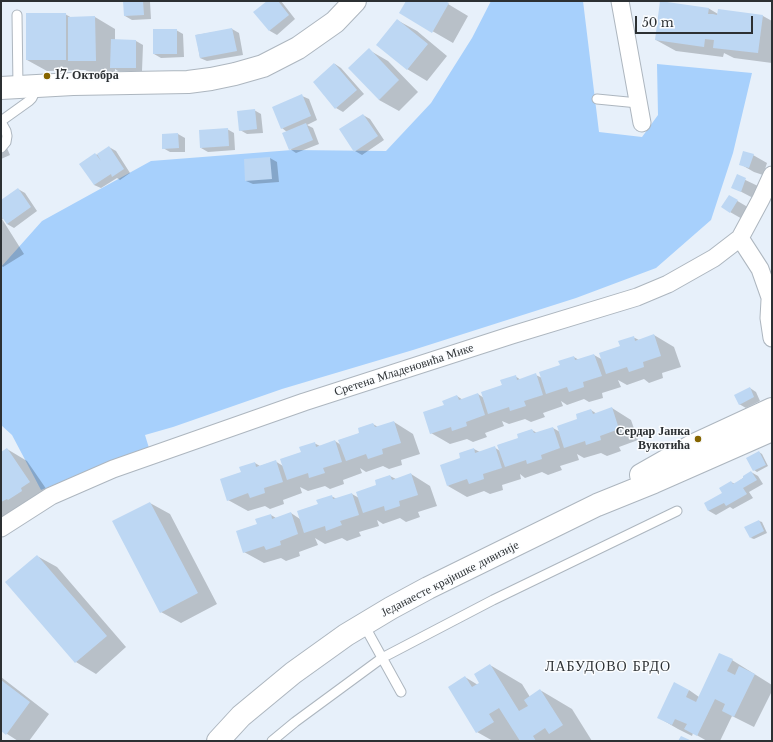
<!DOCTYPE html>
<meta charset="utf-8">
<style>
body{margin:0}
#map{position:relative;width:773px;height:742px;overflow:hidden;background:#e7f0fa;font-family:"Libre Baskerville",serif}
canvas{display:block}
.frame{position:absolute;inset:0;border:2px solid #2c3033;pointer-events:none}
.scale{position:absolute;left:635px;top:16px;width:118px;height:18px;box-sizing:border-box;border:2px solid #2c3033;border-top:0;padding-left:5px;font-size:12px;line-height:14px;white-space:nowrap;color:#2c3033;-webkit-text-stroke:3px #fbfdff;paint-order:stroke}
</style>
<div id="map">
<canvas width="773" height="742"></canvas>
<div class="frame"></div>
<div class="scale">50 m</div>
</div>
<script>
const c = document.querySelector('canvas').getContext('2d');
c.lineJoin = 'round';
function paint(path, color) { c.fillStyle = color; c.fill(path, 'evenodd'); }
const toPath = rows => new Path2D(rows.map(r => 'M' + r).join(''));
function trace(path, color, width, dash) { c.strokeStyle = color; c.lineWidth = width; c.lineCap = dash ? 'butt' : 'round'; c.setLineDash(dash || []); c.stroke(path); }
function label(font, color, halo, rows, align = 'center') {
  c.font = font + ' "Libre Baskerville",serif'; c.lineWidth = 3; c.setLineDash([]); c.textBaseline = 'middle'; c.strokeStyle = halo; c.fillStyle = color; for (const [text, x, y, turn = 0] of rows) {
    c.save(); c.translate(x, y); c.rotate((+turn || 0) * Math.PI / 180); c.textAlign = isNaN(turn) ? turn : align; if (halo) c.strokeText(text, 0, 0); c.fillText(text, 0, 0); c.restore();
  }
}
paint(toPath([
 [491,1,583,1,599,132,642,137,658,115,657,64,752,73,733,153,711,220,656,268,576,298,413,350,282,389,173,427,145,435,149,448,41,490,12,435,1,425,1,267,42,221,151,161,292,150,386,151,431,103,472,38]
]), '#a7d0fc');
paint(toPath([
 [124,1,150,2,151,19,132,20,125,16],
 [268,1,281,1,295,19,277,35,270,31,255,12],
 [408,1,443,1,468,16,453,43,401,13],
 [708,8,718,14,763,16,772,21,772,63,734,58,724,53,723,57,676,51,656,40],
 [65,14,72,18,95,17,115,29,115,40,136,41,143,45,142,71,118,71,115,69,115,72,89,72,85,70,47,71,27,60],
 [397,20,417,31,447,56,427,81,407,69],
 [232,29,239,33,243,55,207,61,200,58,196,35],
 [176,30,183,34,184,57,161,58,154,54],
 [369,50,388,61,418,92,399,111,379,100],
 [335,64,341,68,364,94,343,112,336,108],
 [302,96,309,99,317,120,307,125,313,128,319,144,296,153,290,149,287,132,282,128],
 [254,110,261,114,263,133,247,134,240,130],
 [363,115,370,119,384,140,362,155,355,151],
 [227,129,234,133,235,150,208,152,201,148],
 [1,134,10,155,1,159],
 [178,134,185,138,185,152,170,152,163,148],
 [109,147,116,151,130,173,120,180,117,178,101,188,94,185,96,154,97,155],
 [753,155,767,163,763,175,754,172,740,164],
 [270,158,277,162,279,182,253,184,246,181,245,160],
 [737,176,760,187,755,199,732,187],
 [18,189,25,193,37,211,14,228,7,224,4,218,2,219,24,254,3,267,1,265,1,201],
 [729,196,751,209,744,220,730,212],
 [654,335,674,347,681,367,662,373,663,378,649,383,644,379,627,385,618,380,621,387,602,393,603,398,589,402,584,399,567,405,561,401,563,406,543,413,545,417,531,422,525,419,509,424,502,421,504,426,485,433,487,437,473,442,467,439,450,444,431,433,445,406,457,396,463,400,478,394,484,398,515,376,521,380,536,375,542,378,574,357,579,360,594,355,603,360,633,337,639,340],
 [750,388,756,392,760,401,746,408,739,404],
 [612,408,631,420,638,440,619,447,621,451,607,456,601,453,584,458,577,454,579,460,560,466,562,470,548,475,542,472,525,478,520,474,521,479,502,485,503,490,490,494,484,491,467,497,448,486,461,458,474,449,480,452,494,447,500,451,532,430,537,433,553,428,560,432,591,410,597,414],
 [394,422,413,434,420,454,401,460,402,465,389,469,383,466,366,472,360,468,362,473,343,480,344,484,330,489,325,486,308,491,300,487,302,493,283,500,284,504,270,509,265,506,248,511,228,500,242,472,255,463,260,466,275,461,283,466,314,443,320,446,335,441,341,445,373,424,378,427],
 [7,449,27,461,49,493,1,530,1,453],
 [759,452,762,454,768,466,757,472,754,470],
 [751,472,758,476,763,484,749,492,753,498,733,509,730,507,716,515,709,511,705,504,723,494,731,482,735,484],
 [411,474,430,486,437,506,418,512,420,517,406,522,400,518,383,524,377,520,379,526,359,532,361,536,347,541,342,538,325,544,315,538,318,545,299,552,300,556,286,561,281,558,264,563,244,552,258,525,271,515,276,518,291,513,300,519,331,496,337,499,352,494,359,498,390,476,396,479],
 [150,503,170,514,217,604,181,623,161,612],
 [759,521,762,522,767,533,754,539,751,538],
 [37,556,57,567,126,647,96,674,76,662,7,582],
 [732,660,772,685,772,691,754,727,732,716,720,741,707,741,693,733,692,736,678,729,659,718,689,690,699,697],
 [490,665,522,684,530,697,540,690,572,709,592,741,493,741,477,732,465,677,478,685,480,683],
 [1,677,49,714,29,741,18,741,1,730]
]), '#0003');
paint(toPath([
 [123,1,143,1,144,15,124,16],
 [267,1,278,1,289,15,269,31,253,12],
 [406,1,445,1,449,3,432,33,399,13],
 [660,1,709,8,708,14,713,14,717,15,718,9,763,15,758,53,713,48,714,40,705,39,704,47,655,40],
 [26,13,66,13,66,60,26,60],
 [95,16,96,61,68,61,68,17],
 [397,19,428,44,407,70,376,45],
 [232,28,237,51,200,58,195,35],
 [153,29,177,29,177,54,153,54],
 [111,39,136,40,136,68,110,68],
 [369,48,399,80,379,100,348,68],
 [334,63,357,90,335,109,313,82],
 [302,94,311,116,281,129,272,107],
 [255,109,257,129,239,131,237,111],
 [363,114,378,136,354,152,339,129],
 [306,123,313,140,289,150,282,133],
 [228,128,229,146,200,148,199,130],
 [178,133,179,148,162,149,162,134],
 [109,146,124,169,112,177,111,174,94,185,79,164,95,153,101,161,97,154],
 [743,151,754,154,749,168,739,165],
 [270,157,272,179,245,181,244,159],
 [737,174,746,178,741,192,731,188],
 [18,188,31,207,7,224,1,216,1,200],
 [729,195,738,200,730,213,721,207],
 [654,334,661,356,643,362,644,367,629,372,627,367,606,374,599,353,620,346,618,341,634,336,635,341],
 [594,354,602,376,583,382,584,387,569,392,567,387,546,394,539,372,560,365,558,361,574,356,575,360],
 [536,373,543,395,524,401,526,406,510,411,509,407,488,414,481,392,502,385,500,380,516,375,517,380],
 [750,387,754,397,739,405,734,395],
 [478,393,485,415,466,422,467,426,452,431,451,427,430,434,423,412,444,405,442,401,457,395,459,400],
 [612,407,619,429,600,436,601,440,586,445,585,441,564,448,557,426,577,419,576,414,591,409,593,414],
 [394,421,401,443,382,449,383,454,368,459,366,454,346,461,338,440,359,433,358,428,373,423,375,427],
 [553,427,560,448,541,455,542,459,527,464,526,460,505,467,497,445,518,438,517,434,532,429,534,433],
 [335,440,342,462,323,468,325,473,309,478,308,473,287,480,280,459,301,452,299,447,315,442,316,447],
 [495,446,502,468,483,474,484,479,469,484,467,479,447,486,440,465,460,458,459,453,474,448,475,453],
 [7,448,30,482,21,488,22,491,8,500,7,499,1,502,1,452],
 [759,451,766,465,753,471,746,458],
 [276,460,283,482,264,488,265,493,250,498,248,493,227,501,220,479,241,472,239,467,255,462,256,467],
 [751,471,757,480,743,488,747,494,726,506,724,503,708,511,704,503,722,493,719,488,731,481,733,484,743,478,743,476],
 [411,473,418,495,399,501,400,506,385,511,384,506,363,513,356,492,376,485,375,480,390,475,392,480],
 [352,493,359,515,340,521,342,525,326,531,325,526,304,533,297,511,318,504,316,500,332,495,333,499],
 [150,502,198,593,160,613,112,521],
 [291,512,298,534,280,541,281,545,266,550,264,546,243,553,236,531,257,524,255,519,271,514,272,519],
 [759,520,764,531,750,538,744,527],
 [37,555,107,636,75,663,5,582],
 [719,653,733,659,727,671,735,675,739,666,755,674,734,717,722,711,725,704,715,699,697,736,684,729,687,724,675,719,672,725,657,718,674,682,689,690,686,697,696,702],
 [490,664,519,711,528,706,524,700,540,689,563,725,549,734,545,728,533,736,536,741,520,741,499,708,489,714,494,722,476,733,448,687,465,676,472,687,479,683,474,674],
 [1,680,30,702,6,735,1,731],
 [681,736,692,741,678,741]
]), '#bdd7f3');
const service = toPath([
 [17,15,18,87],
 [597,99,638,103],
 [1,121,29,101,32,98,37,87],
 [1,122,6,131,7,136,6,142,1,148],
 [364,625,401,692],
 [272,741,295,722,382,658,493,600,677,511]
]);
const minor = toPath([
 [620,1,642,123],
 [740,238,760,269,772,303],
 [770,300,769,318,772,338],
 [1,528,51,496,113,469,304,402,512,335,637,297,668,284,714,258,740,238,761,199,772,175]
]);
const tertiary = toPath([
 [1,88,73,84,188,82,211,79,235,74,263,66,298,48,335,22,355,1],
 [641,475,692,446,772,409],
 [218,741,241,716,293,673,346,635,391,608,428,588,597,505,654,482,772,430]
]);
trace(service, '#adb6bf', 11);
trace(minor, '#adb6bf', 19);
trace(tertiary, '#adb6bf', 24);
trace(service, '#fff', 9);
trace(minor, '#fff', 17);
trace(tertiary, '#fff', 22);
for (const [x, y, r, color] of [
 [47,76,4,"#866500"],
 [698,439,4,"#866500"]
]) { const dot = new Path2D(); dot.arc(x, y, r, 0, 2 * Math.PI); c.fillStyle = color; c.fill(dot); trace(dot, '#fbfdff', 1.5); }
label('bold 12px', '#2c3033', '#fbfdff', [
 ["17. Октобра",55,76],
 ["Сердар Јанка",690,432,"right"],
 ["Вукотића",690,446,"right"]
], 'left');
label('12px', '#2c3033', '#fbfdff', [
 ["Сретена Младеновића Мике",404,370,-18],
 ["Једанаесте крајишке дивизије",450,579,-27]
]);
c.letterSpacing = '1px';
label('14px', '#2c3033', '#fbfdff', [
 ["ЛАБУДОВО БРДО",608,667]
]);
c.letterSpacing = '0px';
</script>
